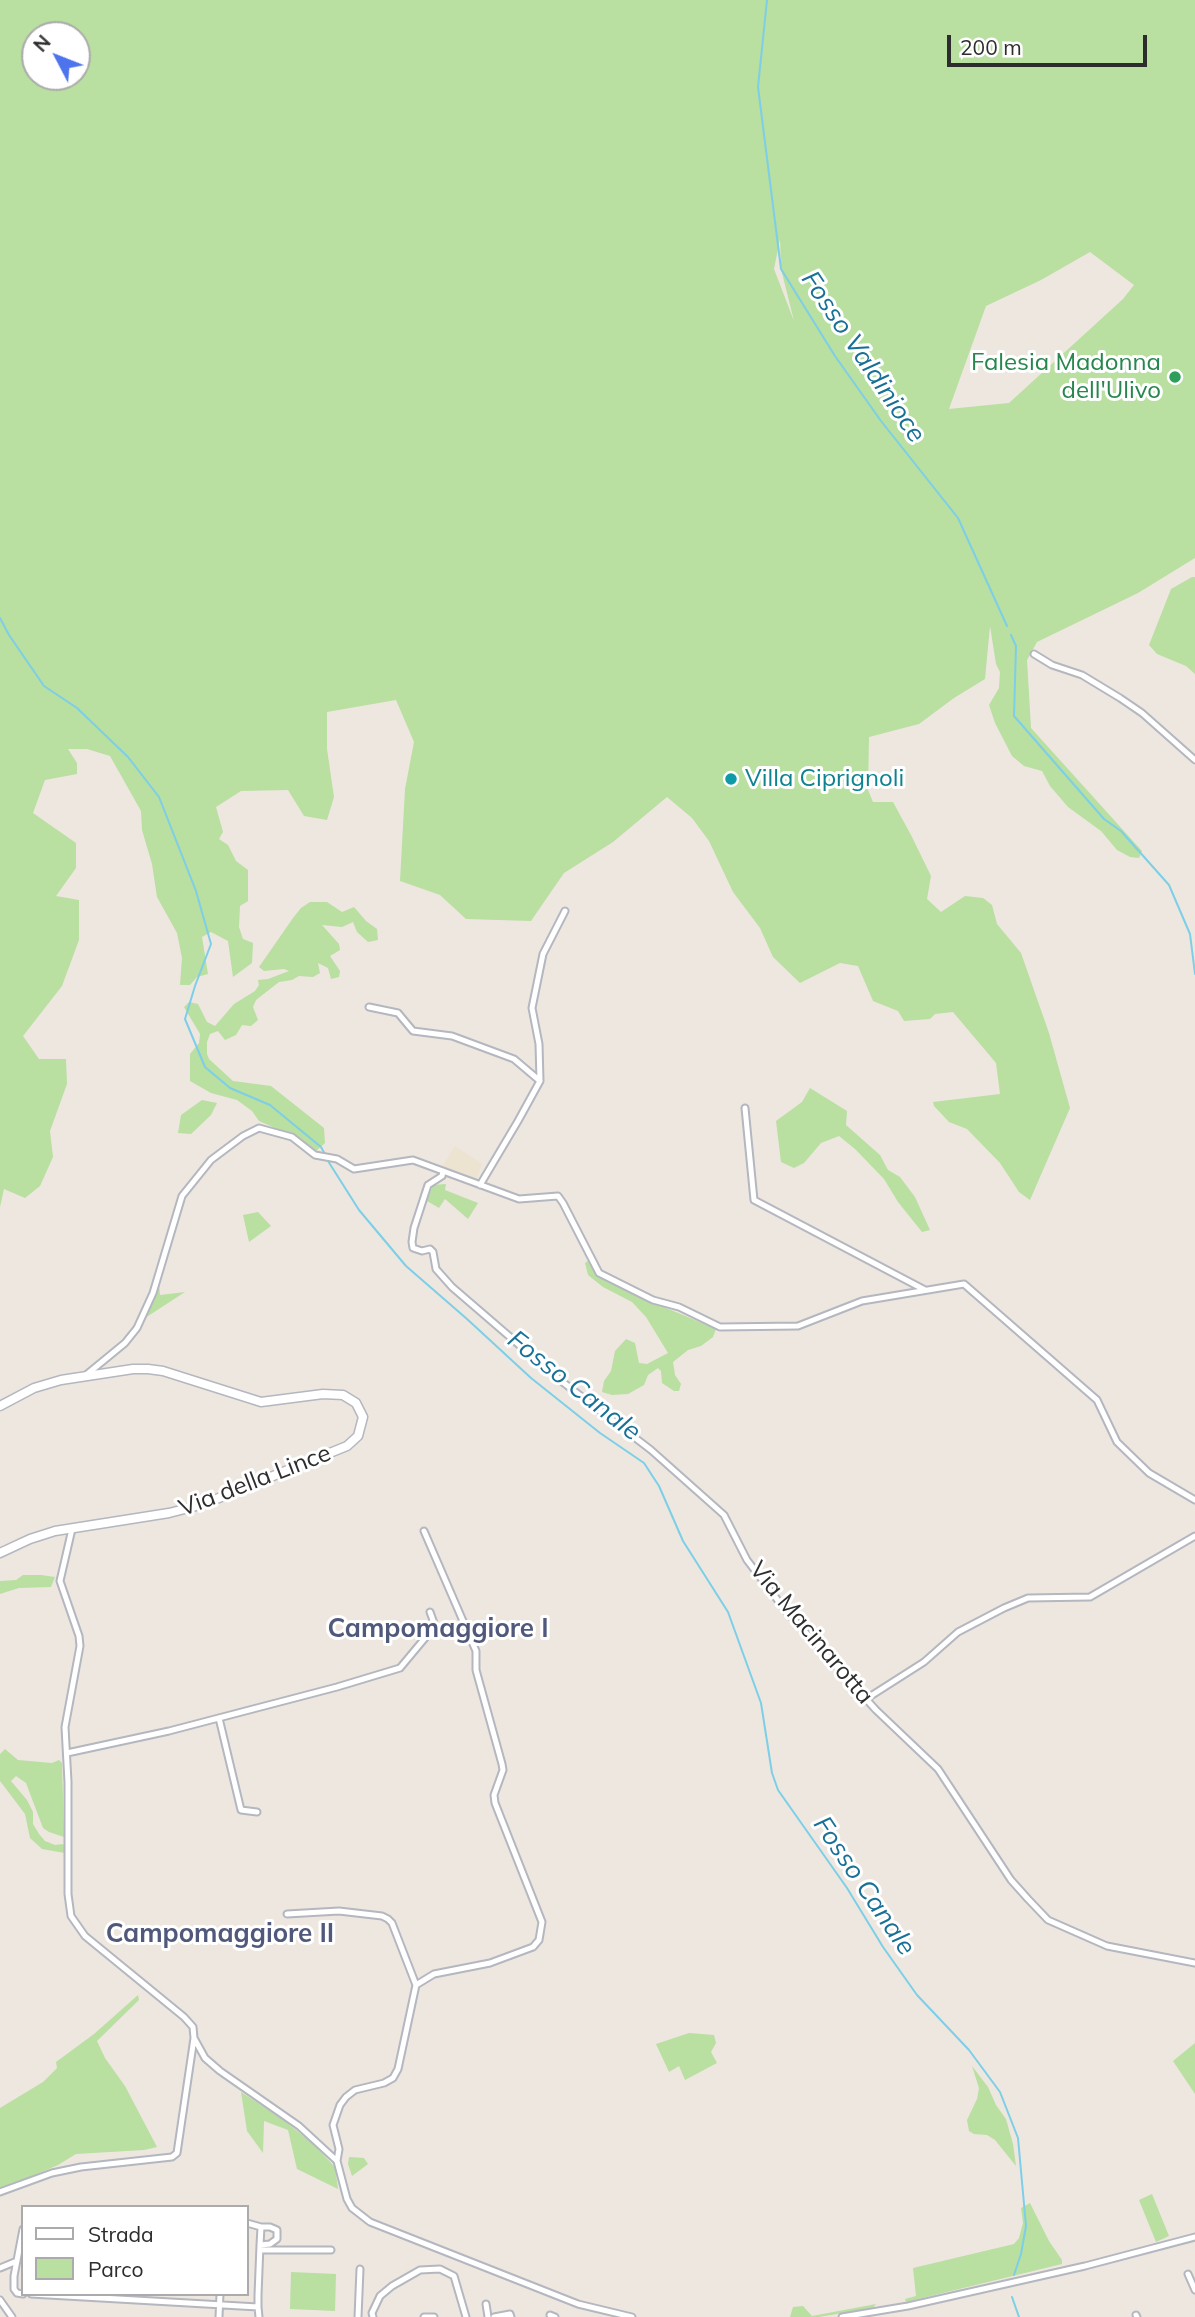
<!DOCTYPE html>
<style>
body{margin:0}
#map{position:relative;width:1195px;height:2317px;overflow:hidden;background:#ede7e0;font-family:Mulish,sans-serif}
canvas{display:block}
.legend{position:absolute;left:21px;top:2205px;width:228px;height:91px;box-sizing:border-box;background:#fff;border:2px solid #ababab;margin:0;padding:9px 12px;list-style:none;font-size:21px;color:#2d2d2d}
.legend li{display:flex;align-items:center;gap:14px;height:35px}
.legend b{width:35px;border:2px solid #ababab}
.north{position:absolute;left:21px;top:21px;width:70px;height:70px;box-sizing:border-box;background:#fff;border:2px solid #ababab;border-radius:50%;rotate:312deg;font-size:19px;font-weight:700;line-height:28px;text-align:center;color:#2d2d2d}
.north::after{content:'';display:block;margin:auto;width:24px;height:32px;background:#4d73ed;clip-path:polygon(50% 0,100% 100%,50% 72%,0 100%)}
.scale{position:absolute;left:947px;top:35px;width:200px;height:32px;box-sizing:border-box;border:4px solid #2d2d2d;border-top:0;padding-left:9px;font-size:21px;line-height:24px;white-space:nowrap;color:#2d2d2d;-webkit-text-stroke:5px #fff;paint-order:stroke}
</style>
<div id="map">
<canvas width="1195" height="2317"></canvas>
<ul class="legend">
<li><b style="height:9px;background:#fff"></b>Strada</li>
<li><b style="height:19px;background:#b9dfa1"></b>Parco</li>
</ul>
<div class="north">N</div>
<div class="scale">200 m</div>
</div>
<script>
const c = document.querySelector('canvas').getContext('2d');
c.lineJoin = 'round';
function paint(path, color) { c.fillStyle = color; c.fill(path, 'evenodd'); }
const toPath = rows => new Path2D(rows.map(r => 'M' + r).join(''));
function trace(path, color, width, dash) { c.strokeStyle = color; c.lineWidth = width; c.lineCap = dash ? 'butt' : 'round'; c.setLineDash(dash || []); c.stroke(path); }
function label(font, color, halo, rows, align = 'center') {
  c.font = font + ' Mulish,sans-serif'; c.lineWidth = 6; c.setLineDash([]); c.textBaseline = 'middle'; c.strokeStyle = halo; c.fillStyle = color; for (const [text, x, y, turn = 0] of rows) {
    c.save(); c.translate(x, y); c.rotate((+turn || 0) * Math.PI / 180); c.textAlign = isNaN(turn) ? turn : align; if (halo) c.strokeText(text, 0, 0); c.fillText(text, 0, 0); c.restore();
  }
}
paint(toPath([
 [455,1146,482,1164,476,1180,441,1168]
]), '#ede3d1');
paint(toPath([
 [0,0,1195,0,1195,558,1138,593,1037,642,1027,660,1031,728,1142,851,1139,858,1130,857,1117,850,1101,831,1068,807,1050,786,1042,771,1024,766,1012,756,995,723,989,705,999,688,1000,672,996,664,990,626,985,679,954,698,919,724,869,737,868,790,873,802,893,802,911,835,931,876,927,899,941,912,965,896,983,898,992,905,997,924,1021,953,1049,1033,1070,1108,1030,1200,1019,1192,1000,1163,967,1129,949,1122,934,1106,933,1102,1000,1094,996,1063,953,1012,935,1014,930,1019,904,1021,898,1011,873,1001,858,966,840,963,800,983,773,957,760,928,733,892,709,841,692,818,667,797,613,842,564,873,531,921,466,919,440,895,400,881,405,789,414,742,396,700,327,712,327,749,334,797,327,820,304,816,288,790,241,791,216,807,223,832,219,839,228,845,236,861,248,870,248,901,240,906,239,927,243,939,253,943,252,963,233,977,228,941,211,932,202,937,208,974,197,977,190,985,180,985,182,958,177,933,157,897,152,864,142,830,141,811,110,756,87,749,68,749,77,763,77,774,45,780,33,813,76,843,76,868,56,896,79,900,79,940,62,986,23,1036,39,1059,66,1059,67,1084,50,1131,53,1157,40,1186,25,1198,4,1189,0,1207],
 [35,35,77,35,77,77,35,77],
 [780,239,781,269,794,321,774,269],
 [1090,252,1134,285,1123,299,1009,403,949,409,986,306,1041,280],
 [1192,577,1195,577,1195,674,1186,666,1157,654,1149,645,1171,589],
 [310,902,327,902,342,912,354,907,366,921,377,929,378,940,368,942,357,932,353,922,342,927,322,925,339,944,340,950,330,956,340,971,339,977,331,979,328,968,318,963,320,973,313,977,299,976,292,980,279,982,256,1000,253,1007,258,1020,251,1026,242,1025,236,1035,225,1040,218,1031,210,1034,207,1042,207,1054,209,1059,233,1081,271,1086,324,1128,325,1143,315,1152,289,1134,259,1121,252,1111,237,1100,211,1093,190,1081,190,1054,199,1043,200,1034,184,1007,189,1002,198,1004,207,1022,215,1026,234,1004,255,991,259,985,258,980,268,979,289,971,284,969,264,971,259,967,293,918,301,908],
 [810,1088,847,1111,846,1125,880,1155,888,1170,900,1177,915,1197,930,1230,922,1232,898,1202,884,1179,855,1149,839,1136,821,1143,804,1163,794,1168,781,1162,776,1121,802,1102],
 [202,1100,217,1103,211,1115,191,1134,178,1133,181,1115],
 [446,1184,445,1190,478,1203,468,1219,445,1199,439,1208,427,1201,433,1185],
 [258,1212,271,1226,249,1242,243,1215],
 [588,1261,595,1272,652,1304,664,1307,716,1329,713,1337,701,1346,688,1350,673,1362,675,1375,681,1384,679,1391,674,1391,662,1383,661,1371,658,1368,648,1375,644,1385,628,1394,612,1395,602,1392,604,1381,611,1371,615,1351,626,1339,635,1343,639,1363,647,1364,668,1353,646,1317,632,1302,603,1287,588,1275,585,1263],
 [159,1284,160,1295,185,1292,145,1318],
 [23,1575,41,1575,55,1577,51,1587,19,1588,0,1594,0,1581,16,1580],
 [5,1749,18,1760,52,1763,59,1760,62,1763,64,1837,49,1832,43,1828,26,1783,16,1776,11,1781,27,1800,33,1812,33,1824,39,1834,45,1841,55,1845,63,1844,66,1848,65,1853,42,1849,30,1838,25,1814,0,1781,0,1754],
 [138,1995,139,2000,97,2041,105,2058,125,2086,157,2147,144,2150,76,2154,58,2165,0,2190,0,2108,43,2082,57,2068,56,2062,94,2034],
 [689,2033,714,2035,716,2043,711,2052,717,2063,685,2080,679,2066,669,2072,656,2044],
 [1195,2043,1195,2094,1173,2061],
 [972,2066,988,2087,996,2105,1006,2119,1013,2144,1016,2166,995,2140,987,2135,974,2134,969,2131,967,2120,977,2099,979,2088],
 [241,2092,281,2118,312,2143,335,2167,338,2189,297,2169,288,2130,264,2121,263,2153,247,2131],
 [349,2157,364,2158,368,2164,352,2176,348,2164],
 [1152,2194,1169,2236,1156,2242,1139,2200],
 [1030,2203,1049,2241,1062,2260,1062,2264,906,2302,905,2299,916,2296,913,2268,1014,2244,1019,2238,1023,2223,1021,2208],
 [291,2272,336,2274,335,2311,290,2309],
 [876,2304,873,2308,819,2317,790,2317,793,2307,803,2306,812,2316]
]), '#b9dfa1');
trace(toPath([
 [767,0,758,87,781,269,835,356,881,421,958,518,1007,626],
 [0,618,9,635,44,686,77,708,128,757,159,797,196,891,211,944,195,986,185,1019,205,1067,230,1088,270,1105,321,1147,326,1156],
 [1011,635,1016,646,1014,716,1104,819,1121,831,1169,885,1190,934,1195,974],
 [328,1161,359,1210,406,1266,467,1319,531,1378,600,1433,644,1463,659,1486,683,1541,728,1612,761,1703,772,1773,778,1790,847,1888,883,1947,917,1995,969,2050,1000,2092,1018,2138,1026,2226,1021,2254,1014,2275],
 [1012,2297,1019,2317]
]), '#7ccfe7', 2);
const street = toPath([
 [1034,654,1052,665,1082,675,1120,698,1142,713,1195,760],
 [369,1007,398,1013,413,1031,452,1036,514,1059,540,1081],
 [745,1108,754,1200,925,1290],
 [443,1171,442,1176,428,1185,414,1228,412,1242,413,1248,422,1251,430,1249,433,1252,436,1269,452,1287,560,1380,651,1450,724,1515,747,1560,786,1611,876,1710,938,1769,1011,1880,1028,1899,1048,1920,1107,1946,1195,1963],
 [480,1185,518,1121,540,1081,539,1044,532,1008,543,954,565,911],
 [86,1375,125,1343,137,1328,153,1293,182,1196,211,1160,243,1136,259,1128,292,1137,315,1155,337,1159,354,1169,413,1160,519,1199,558,1196,563,1203,599,1273,653,1300,679,1307,720,1327,798,1326,862,1301,964,1284,1097,1400,1117,1442,1149,1473,1195,1500],
 [866,1699,924,1662,958,1632,1004,1608,1028,1598,1090,1597,1195,1536],
 [219,1718,241,1810,257,1812],
 [67,1753,169,1731,337,1687,400,1668,435,1626,430,1612],
 [287,1914,339,1911,382,1916,388,1919,392,1923,416,1985,398,2069,393,2078,384,2083,355,2090,346,2097,340,2105,333,2125,339,2149,337,2161],
 [416,1985,434,1974,490,1963,533,1947,539,1940,542,1922,495,1803,494,1795,503,1770,502,1764,476,1670,476,1651,424,1531],
 [194,2038,205,2058,220,2071,299,2126,337,2161,347,2199,352,2208,370,2222,578,2304,632,2317],
 [0,2192,52,2173,81,2167,172,2157,177,2153,194,2038,193,2027,184,2017,85,1936,71,1916,68,1894,68,1782,65,1727,80,1646,79,1636,60,1581,72,1529],
 [247,2223,261,2227],
 [23,2229,14,2276,14,2289,17,2293,23,2294],
 [260,2250,331,2250],
 [0,2268,17,2261],
 [1188,2274,1195,2290],
 [31,2294,258,2307],
 [0,2300,12,2317],
 [486,2304,488,2317],
 [550,2315,555,2317],
 [1136,2315,1137,2317],
 [219,2317,220,2294],
 [259,2317,258,2307,258,2295,260,2245,261,2227,270,2227,277,2230,277,2239,270,2244,260,2245],
 [358,2317,360,2269],
 [373,2317,372,2313,380,2296,392,2286,420,2270,440,2269,454,2276,466,2317],
 [424,2317,434,2317],
 [494,2317,510,2314,511,2317],
 [842,2317,908,2306,1085,2266,1195,2237]
]);
const secondary = toPath([
 [0,1406,34,1388,61,1380,133,1369,148,1369,163,1371,261,1402,323,1394,343,1395,356,1403,363,1417,358,1436,347,1446,204,1504,169,1513,55,1531,30,1539,0,1553]
]);
trace(street, '#b4b7bf', 9);
trace(secondary, '#b4b7bf', 11);
trace(street, '#fff', 5);
trace(secondary, '#fff', 8);
for (const [x, y, r, color] of [
 [1175,377,7,"#2e9e5b"],
 [731,779,7,"#0f9aa8"]
]) { const dot = new Path2D(); dot.arc(x, y, r, 0, 2 * Math.PI); c.fillStyle = color; c.fill(dot); trace(dot, '#fff', 2.5); }
label('24px', '#27864d', '#fff', [
 ["Falesia Madonna",1161,363],
 ["dell'Ulivo",1161,391]
], 'right');
label('24px', '#0d838f', '#fff', [
 ["Villa Ciprignoli",745,779]
], 'left');
label('24px', '#2d2d2d', '#fff', [
 ["Via della Lince",255,1481,-21],
 ["Via Macinarotta",811,1633,50]
]);
label('italic 26px', '#187096', '#fff', [
 ["Fosso Valdinioce",863,357,56],
 ["Fosso Canale",574,1386,38],
 ["Fosso Canale",864,1886,56]
]);
label('bold 26px', '#50597b', '#fff', [
 ["Campomaggiore I",438,1629],
 ["Campomaggiore II",220,1934]
]);
</script>
